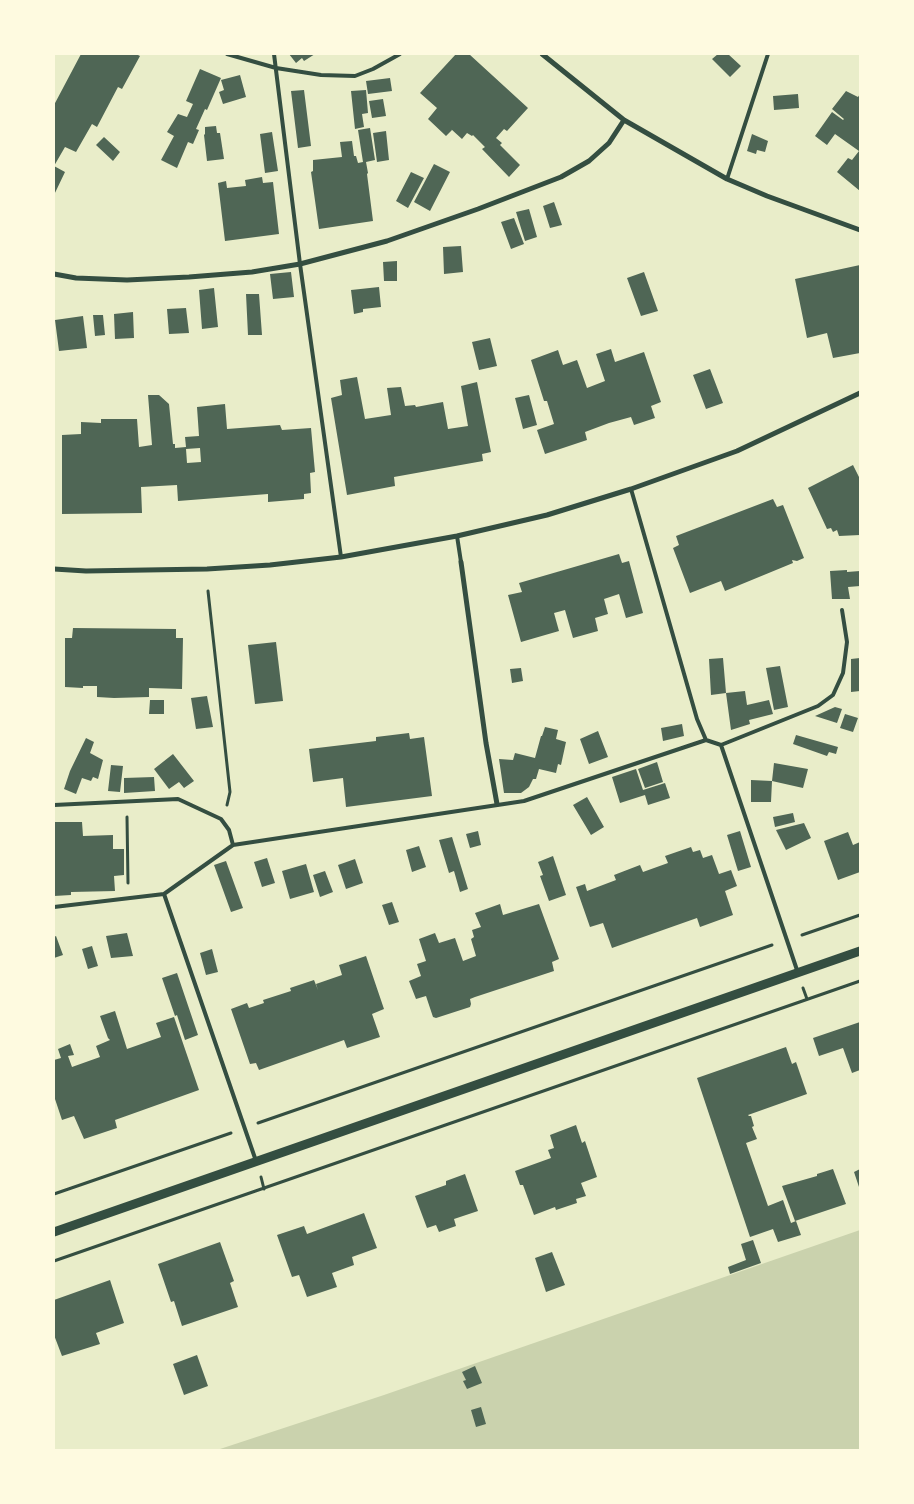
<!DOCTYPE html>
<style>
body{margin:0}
#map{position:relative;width:914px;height:1504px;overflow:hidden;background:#e9edc9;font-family:Raleway,sans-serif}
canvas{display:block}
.frame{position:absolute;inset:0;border:55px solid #fefae0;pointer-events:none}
</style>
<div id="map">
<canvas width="914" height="1504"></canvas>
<div class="frame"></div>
</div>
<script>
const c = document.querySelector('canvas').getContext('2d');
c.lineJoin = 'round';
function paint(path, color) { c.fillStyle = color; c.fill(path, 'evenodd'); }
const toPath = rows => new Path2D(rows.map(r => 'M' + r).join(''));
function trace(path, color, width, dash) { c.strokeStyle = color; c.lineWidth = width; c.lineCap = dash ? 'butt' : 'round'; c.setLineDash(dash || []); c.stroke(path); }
paint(toPath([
 [860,1230,860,1450,217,1450,384,1395]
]), '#cad2ad');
paint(toPath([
 [81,54,136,54,140,56,122,89,118,87,97,127,92,124,76,152,65,147,54,166,65,172,54,195,54,105],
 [289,54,315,54,304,61,302,58,296,63],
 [456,54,469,54,528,108,507,131,504,129,496,138,502,143,500,145,520,165,509,177,482,149,485,147,473,135,472,136,467,133,462,139,451,129,452,130,446,136,428,119,437,108,420,93],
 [718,54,728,54,741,66,730,77,712,59],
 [200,69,221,78,207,110,205,109,196,129,199,130,193,144,188,142,177,168,161,160,174,136,167,132,178,114,187,117,193,104,186,101],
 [240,75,246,97,223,104,219,92,224,90,221,80],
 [390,78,392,91,368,94,366,81],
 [304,90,311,146,298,148,291,91],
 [366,90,368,113,362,114,364,127,355,129,351,91],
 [846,91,858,97,860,94,859,99,860,99,860,191,837,172,848,158,852,160,859,151,835,134,827,145,815,136,832,112,843,120,844,119,832,109],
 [798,94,799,108,774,110,773,96],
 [383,99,386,116,372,118,369,101],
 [216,126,217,133,220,133,224,159,207,161,204,135,205,134,205,127],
 [370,128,375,160,366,162,368,173,367,174,373,221,319,229,311,172,313,171,313,160,342,157,340,142,352,141,354,156,356,156,358,163,363,162,358,130],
 [386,131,389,160,377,162,373,133],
 [272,132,278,171,265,173,260,134],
 [752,134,768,141,765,152,757,150,756,154,747,151],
 [104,137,120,152,113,161,96,145],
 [434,164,450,172,430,211,414,202],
 [411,172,424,178,408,208,396,201],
 [262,177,263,183,273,182,279,234,225,241,218,183,226,181,227,188,246,186,245,180],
 [554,202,562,225,550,228,543,206],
 [529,209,537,237,525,241,516,212],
 [514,218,524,244,511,249,501,222],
 [461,246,463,272,444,274,443,247],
 [397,261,397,281,384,281,383,262],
 [860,265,860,353,833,358,827,333,807,338,795,279],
 [291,272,294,297,273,299,270,274],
 [644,272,658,311,641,316,627,278],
 [379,287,381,307,363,309,363,312,354,314,351,290],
 [214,288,218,327,202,329,199,290],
 [246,294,259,294,262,335,248,335],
 [186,308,189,333,169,334,167,309],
 [133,312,134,338,115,339,114,314],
 [93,315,103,315,105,335,95,336],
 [83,316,87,348,59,351,55,320],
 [490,338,497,366,479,370,472,342],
 [611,349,615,362,644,352,661,402,651,406,655,418,634,425,631,417,609,423,585,432,587,440,545,454,537,430,554,424,547,401,544,401,531,360,558,350,563,365,577,360,587,388,605,381,596,354],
 [710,369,723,403,706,409,693,375],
 [357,377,365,419,391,415,387,388,401,387,405,406,415,405,416,407,443,402,448,429,468,426,461,386,477,382,491,452,482,454,483,461,394,477,395,486,347,495,331,398,342,395,340,380],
 [148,395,159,395,169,404,173,444,175,444,175,448,186,447,185,437,199,436,197,407,225,404,227,429,280,425,282,430,311,428,315,472,310,473,311,493,304,494,304,499,268,502,268,494,178,501,177,485,141,487,142,513,62,514,62,435,81,434,81,422,101,423,101,419,137,419,139,447,152,445],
 [200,448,201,462,187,463,186,449],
 [529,395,537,425,523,429,515,398],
 [853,465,859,477,860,475,860,535,839,536,837,530,833,532,831,528,827,529,808,488],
 [773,499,777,507,783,505,804,558,797,561,792,560,793,563,725,591,721,581,690,593,673,548,679,545,676,536],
 [619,554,622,563,629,561,643,613,626,618,619,594,604,599,608,614,595,618,598,631,573,638,565,610,554,613,559,631,521,642,508,595,522,592,519,583],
 [847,570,847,572,860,571,860,586,848,587,850,599,832,599,830,571],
 [73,628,176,629,176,638,183,638,182,689,149,688,149,697,114,698,97,697,97,686,83,686,83,688,65,687,65,638,72,638],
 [276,642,283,701,255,704,248,645],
 [723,658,726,693,711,695,709,659],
 [860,658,860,691,851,692,851,659],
 [780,666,788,707,774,710,766,668],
 [521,668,523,681,512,683,510,669],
 [745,691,747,705,769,700,773,714,749,720,750,724,731,730,726,693],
 [207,696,213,727,196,729,191,698],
 [150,700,164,700,164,714,149,714],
 [835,707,842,709,837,723,815,716],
 [845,714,858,718,853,732,840,728],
 [682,724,684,736,663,741,661,728],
 [545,727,558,730,556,739,566,742,561,765,558,764,556,773,539,769,536,779,533,779,529,787,521,793,504,793,499,759,513,760,515,753,535,758,541,736,542,736],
 [598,731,608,757,589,764,580,739],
 [409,733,410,739,424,737,432,796,346,807,343,778,313,782,309,749,376,741,376,737],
 [796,735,838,747,836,754,829,752,827,756,793,744],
 [86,738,94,742,90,753,103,760,98,779,93,777,91,781,82,778,76,794,64,789,70,771],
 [173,754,194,781,184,788,179,782,169,789,154,769],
 [657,762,663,782,645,788,638,769],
 [774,763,808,769,803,788,772,781],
 [111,765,123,766,120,792,108,791],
 [636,769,643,790,665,783,670,798,648,805,645,795,620,803,612,777],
 [154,777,155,791,124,793,124,778],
 [751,780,772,781,771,802,751,802],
 [587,797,604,827,591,835,573,805],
 [793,813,795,822,775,827,773,817],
 [54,822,82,822,83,836,113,835,113,849,124,849,124,875,114,876,115,891,71,892,71,895,54,896],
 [804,823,811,838,786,850,776,830],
 [478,831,481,845,470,848,466,834],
 [740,831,751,867,738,871,727,835],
 [848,832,853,845,860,842,860,872,838,880,824,841],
 [452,837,468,889,460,892,454,871,449,873,439,840],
 [419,846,426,867,412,872,406,850],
 [691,847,693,852,700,850,703,858,712,855,719,874,731,870,737,886,725,891,733,915,700,927,697,918,612,948,603,923,590,927,576,887,585,884,587,891,616,880,614,875,640,865,643,872,668,863,665,856],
 [553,856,566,895,549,901,540,876,543,875,538,862],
 [267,858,275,883,262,887,254,862],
 [355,859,363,883,346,889,338,865],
 [226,861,243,908,231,912,214,865],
 [306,864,314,892,290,899,282,871],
 [325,871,333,892,320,897,313,875],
 [392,902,399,922,389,925,382,905],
 [500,904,503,915,539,904,559,959,552,962,554,971,475,997,470,999,471,1004,470,1007,436,1018,433,1017,426,996,416,999,409,981,421,976,417,964,426,961,419,939,435,933,439,943,455,938,463,961,476,956,471,939,474,937,472,930,481,927,475,913],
 [127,933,133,956,111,958,106,936],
 [56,936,63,955,54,958,54,937],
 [92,946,98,966,88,969,82,949],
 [212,949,218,972,206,975,200,953],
 [366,956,384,1009,372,1014,380,1037,347,1048,344,1040,259,1070,256,1063,250,1064,231,1009,247,1003,249,1008,264,1003,263,1000,291,991,290,988,314,980,318,990,316,984,342,975,339,965],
 [177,973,198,1035,185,1040,177,1015,175,1016,162,978],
 [115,1011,127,1049,161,1037,156,1023,174,1017,199,1090,115,1120,117,1128,84,1139,74,1116,62,1120,54,1096,54,1060,61,1058,58,1049,70,1044,74,1055,68,1056,72,1067,100,1057,96,1046,110,1040,108,1038,100,1016],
 [860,1022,860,1070,852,1073,843,1048,819,1056,813,1038],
 [786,1047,792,1064,796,1062,807,1094,748,1115,749,1116,751,1116,754,1126,752,1127,757,1139,746,1143,768,1206,783,1200,791,1223,796,1221,801,1235,778,1242,773,1229,750,1237,697,1078],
 [576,1125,582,1143,585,1141,597,1177,581,1183,586,1196,576,1199,577,1203,556,1210,555,1207,534,1215,523,1185,520,1185,515,1171,551,1158,548,1150,554,1148,550,1135],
 [833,1169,846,1204,795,1221,782,1186,817,1176,817,1174],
 [860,1169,860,1190,854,1172],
 [465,1174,478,1211,454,1219,456,1226,439,1232,436,1225,427,1228,415,1196,446,1185,446,1181],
 [364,1213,377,1248,352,1257,354,1265,332,1273,337,1287,307,1297,299,1275,292,1277,277,1235,304,1226,307,1234],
 [753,1240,761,1263,730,1274,728,1267,746,1260,741,1244],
 [220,1242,234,1281,230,1283,238,1307,182,1326,174,1301,171,1302,158,1264],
 [552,1252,565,1285,546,1292,535,1258],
 [110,1280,124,1323,96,1333,100,1344,62,1356,54,1335,54,1300],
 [197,1355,208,1386,184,1395,173,1364],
 [475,1366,482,1383,467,1389,463,1381,466,1380,462,1372],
 [481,1407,486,1424,476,1427,471,1410]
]), '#4f6655');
trace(toPath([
 [208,591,230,792,227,805],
 [127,817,128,883],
 [802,935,860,915],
 [803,988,807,999],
 [258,1123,772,945],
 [261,1177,264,1189],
 [54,1194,231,1133],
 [54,1261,860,981]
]), '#344e41', 3);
trace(toPath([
 [227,54,276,68,321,75,355,76,373,69,400,54],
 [274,54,300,264,341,557],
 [727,179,768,54],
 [631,489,697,719,706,740,721,745],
 [457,536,461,562],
 [54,805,178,799,221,819,229,830,233,845],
 [164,894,256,1161],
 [54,907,164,894,233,845,524,801,706,740],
 [798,973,721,745,818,706,833,695,843,673,847,642,842,610]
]), '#344e41', 4);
trace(toPath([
 [542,54,624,120,727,179,767,196,860,230],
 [54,274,76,278,127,280,189,277,252,272,300,264,387,241,478,209,561,177,589,161,609,143,624,120],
 [461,562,486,743,497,804],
 [54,569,86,571,207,569,270,565,341,557,457,536,547,515,631,489,737,451,860,393]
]), '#344e41', 5);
trace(toPath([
 [54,1232,860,951]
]), '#344e41', 9);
</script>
